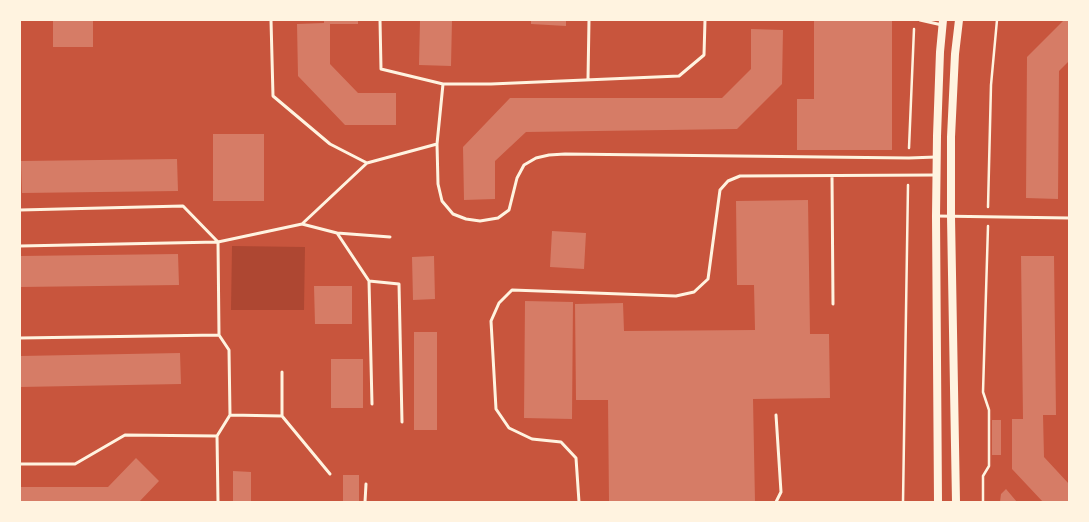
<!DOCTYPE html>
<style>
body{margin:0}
#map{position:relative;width:1089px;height:522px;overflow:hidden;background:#c8553d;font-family:"Fira Sans",sans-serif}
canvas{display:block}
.frame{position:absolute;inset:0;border:21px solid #fff3e0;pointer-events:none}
</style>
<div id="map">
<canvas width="1089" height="522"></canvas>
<div class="frame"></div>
</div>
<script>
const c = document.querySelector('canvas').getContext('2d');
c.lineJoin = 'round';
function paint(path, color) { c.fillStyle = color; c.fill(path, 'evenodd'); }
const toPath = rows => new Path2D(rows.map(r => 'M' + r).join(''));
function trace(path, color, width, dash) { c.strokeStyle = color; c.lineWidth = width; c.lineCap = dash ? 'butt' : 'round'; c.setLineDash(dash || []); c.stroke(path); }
paint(toPath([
 [232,246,305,247,304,310,231,310]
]), '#ae4732');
paint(toPath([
 [53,20,93,20,93,47,53,47],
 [324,20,358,20,358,24,330,24,330,64,358,93,396,93,396,125,345,125,298,76,297,24,324,23],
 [420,20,452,20,451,66,419,65],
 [531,20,566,20,566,26,531,24],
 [814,20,892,21,892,150,797,150,797,99,814,99],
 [1064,20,1069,20,1069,61,1059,71,1058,199,1026,198,1027,57],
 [751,29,783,30,782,84,737,129,526,132,495,161,495,199,464,200,463,147,510,98,722,98,751,69],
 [213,134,264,134,264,201,213,201],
 [177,159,178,191,22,193,21,161],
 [808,200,810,334,829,334,830,398,753,399,755,502,609,502,608,400,576,400,575,304,623,303,624,331,755,330,754,285,737,285,736,201],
 [552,231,586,233,584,269,550,267],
 [178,254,179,285,20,287,20,256],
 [434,256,435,299,413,300,412,257],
 [1021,256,1054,256,1056,415,1043,415,1044,457,1069,484,1069,502,1043,502,1012,469,1012,419,1023,419],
 [314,286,352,286,352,324,315,324],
 [525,301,573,302,572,419,524,418],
 [414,332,437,332,437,430,414,430],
 [180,353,181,384,20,387,20,356],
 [331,359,363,359,363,408,331,408],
 [992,420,1001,420,1001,455,992,455],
 [136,458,159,481,139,502,20,502,20,487,108,487],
 [233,471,251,472,251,502,233,502],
 [343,475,359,475,359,502,343,502],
 [1006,489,1017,502,1000,502,1001,494]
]), '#d67c66');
trace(toPath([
 [909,148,914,29],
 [988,207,991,85,997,20],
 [903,502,908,185],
 [983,502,983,476,989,466,989,410,983,392,988,226]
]), '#fff3e0', 2.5);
trace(toPath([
 [271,20,273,96,330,144,367,163],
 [380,20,381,69,443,84],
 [920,20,942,25],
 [588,79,589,20],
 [437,144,443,84,491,84,679,76,704,55,705,20],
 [832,176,833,304],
 [20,210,183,206,218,242],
 [936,216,1069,218],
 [302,224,337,233,369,281,372,404],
 [337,233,390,237],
 [20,246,218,242],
 [369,281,399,284,402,422],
 [20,338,219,335],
 [230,415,282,416,282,372],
 [776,415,781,492,776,502],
 [282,416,330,474],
 [217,436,230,415,229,350,219,335,218,242,302,224,367,163,437,144,438,184,442,201,453,214,466,219,480,221,498,218,509,210,517,178,524,165,536,158,549,155,565,154,909,158,936,157],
 [20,464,75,464,125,435,217,436,218,502],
 [365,502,366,484],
 [579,502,576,458,561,442,532,439,509,428,496,409,491,321,499,303,512,290,676,296,694,292,708,279,720,190,728,181,740,176,935,175]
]), '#fff3e0', 3);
trace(toPath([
 [938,502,936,216,937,136,940,52,943,20],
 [956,502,951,217,951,137,955,54,959,20]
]), '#fff3e0', 8);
</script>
